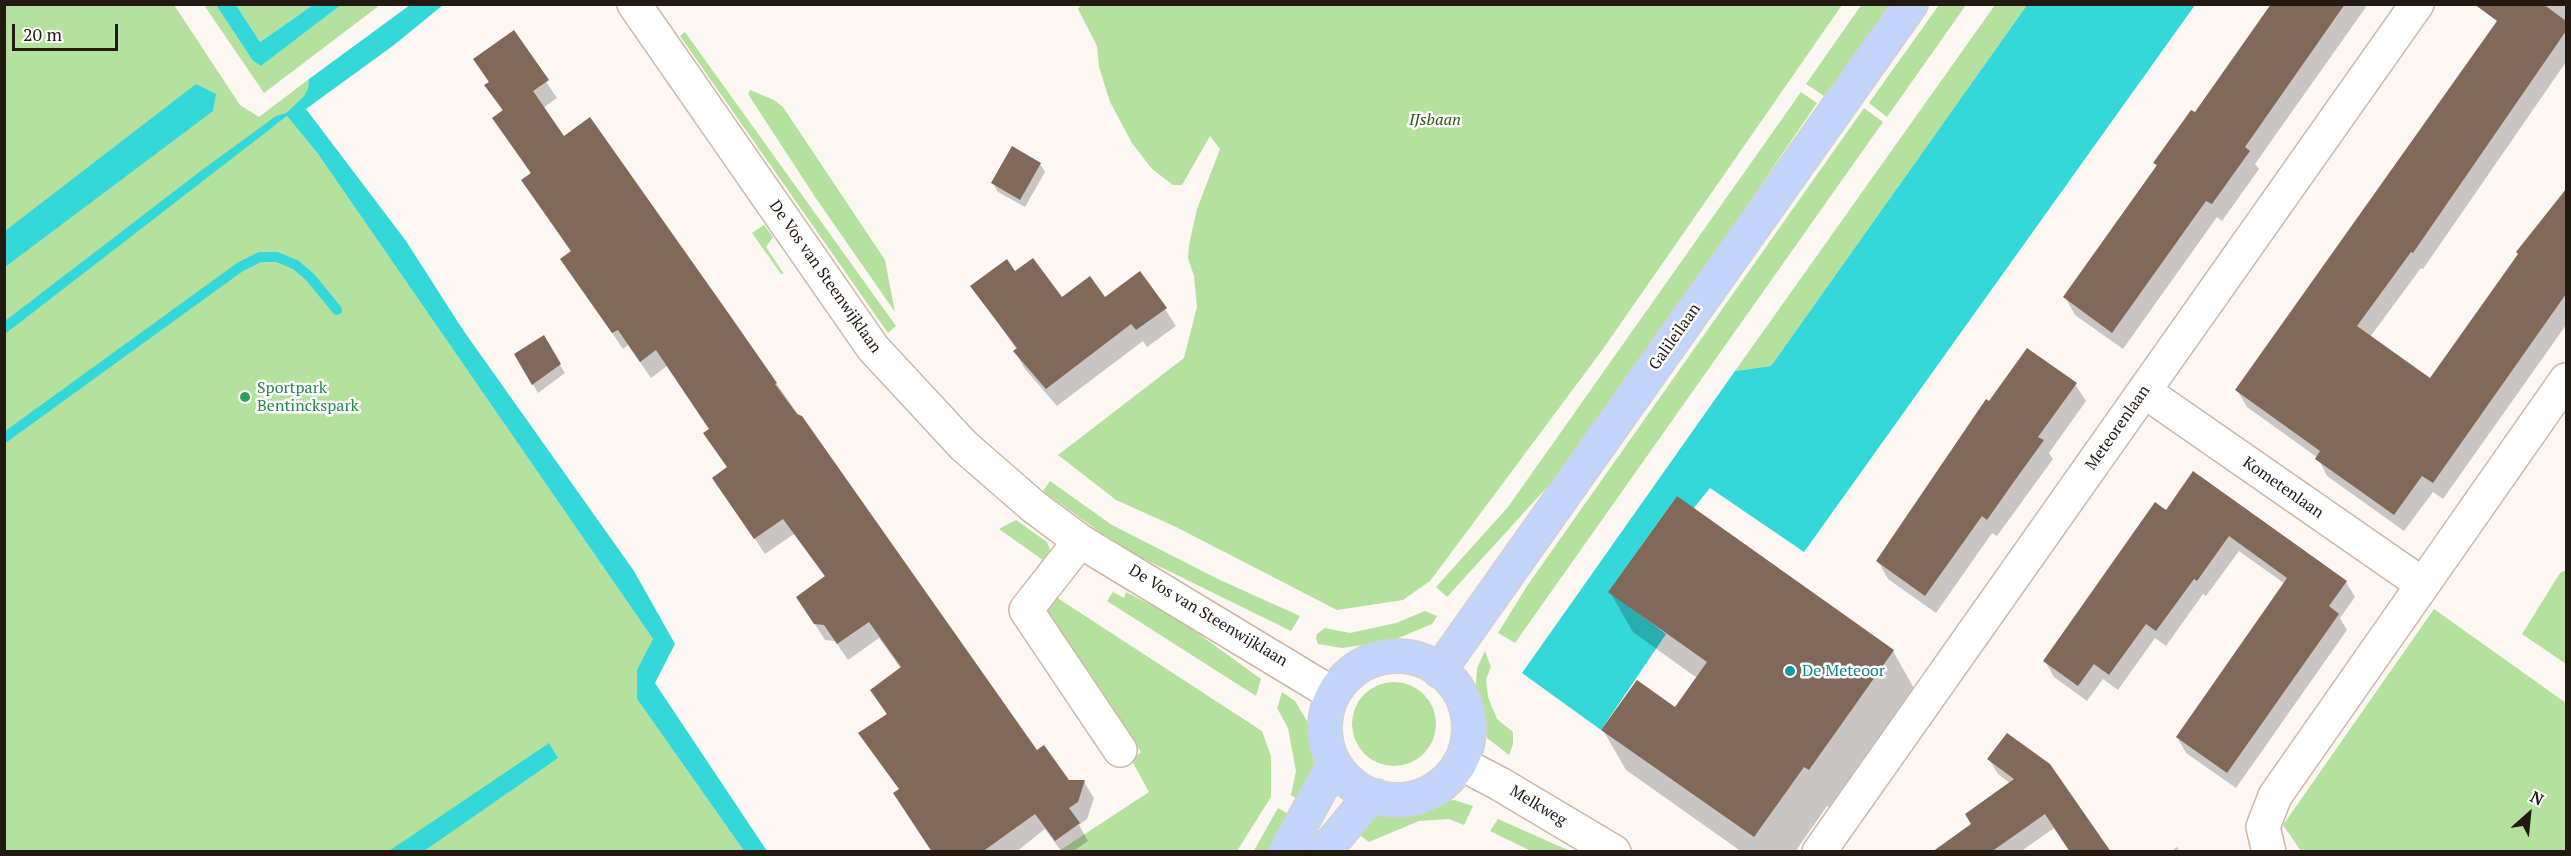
<!DOCTYPE html>
<style>
body{margin:0}
#map{position:relative;width:2571px;height:856px;overflow:hidden;background:#fcf7f3;font-family:"PT Serif",serif}
canvas{display:block}
.frame{position:absolute;inset:0;border:6px solid #221912;pointer-events:none}
.north{position:absolute;left:2499px;top:784px;width:60px;height:60px;-webkit-text-stroke:4px #fff;paint-order:stroke;rotate:27deg;font-size:16px;font-weight:700;line-height:24px;text-align:center;color:#221912}
.north::after{content:'';display:block;margin:auto;width:21px;height:27px;background:#221912;clip-path:polygon(50% 0,100% 100%,50% 72%,0 100%)}
.scale{position:absolute;left:12px;top:24px;width:106px;height:27px;box-sizing:border-box;border:3px solid #221912;border-top:0;padding-left:8px;font-size:18px;line-height:21px;white-space:nowrap;color:#221912;-webkit-text-stroke:4px #fff;paint-order:stroke}
</style>
<div id="map">
<canvas width="2571" height="856"></canvas>
<div class="frame"></div>
<div class="north">N</div>
<div class="scale">20 m</div>
</div>
<script>
const c = document.querySelector('canvas').getContext('2d');
c.lineJoin = 'round';
function paint(path, color) { c.fillStyle = color; c.fill(path, 'evenodd'); }
const toPath = rows => new Path2D(rows.map(r => 'M' + r).join(''));
function trace(path, color, width, dash) { c.strokeStyle = color; c.lineWidth = width; c.lineCap = dash ? 'butt' : 'round'; c.setLineDash(dash || []); c.stroke(path); }
function label(font, color, halo, rows, align = 'center') {
  c.font = font + ' "PT Serif",serif'; c.lineWidth = 5; c.setLineDash([]); c.textBaseline = 'middle'; c.strokeStyle = halo; c.fillStyle = color; for (const [text, x, y, turn = 0] of rows) {
    c.save(); c.translate(x, y); c.rotate((+turn || 0) * Math.PI / 180); c.textAlign = isNaN(turn) ? turn : align; if (halo) c.strokeText(text, 0, 0); c.fillText(text, 0, 0); c.restore();
  }
}
paint(toPath([
 [1862,4,1890,5,1824,96,1806,84],
 [4,5,174,5,240,105,259,117,309,79,308,92,286,113,268,123,274,126,287,116,318,154,653,639,637,699,744,851,5,851],
 [204,5,216,5,253,61,261,66,341,5,380,5,264,93],
 [236,5,313,5,260,42],
 [1081,5,1081,4,1842,5,1603,349,1430,581,1403,600,1337,610,1176,527,1116,500,1058,455,1184,358,1197,307,1194,276,1188,258,1189,245,1197,209,1220,149,1210,136,1182,185,1173,185,1152,169,1132,143,1110,102,1099,67,1097,46,1078,9],
 [1939,5,1966,5,1887,117,1869,103],
 [1995,5,2027,5,1771,366,1735,371],
 [685,32,896,326,888,333,680,36],
 [750,90,774,100,783,107,885,260,895,312,815,197,748,94],
 [1801,92,1817,103,1743,211,1559,474,1447,597,1436,587,1508,507],
 [1864,108,1883,122,1515,643,1498,633,1527,586],
 [764,225,773,237,766,247,784,274,781,274,752,233],
 [1050,481,1112,525,1220,580,1300,616,1291,631,1138,556,1097,530,1043,491],
 [1016,520,1047,542,1051,553,1047,563,999,529],
 [2566,570,2566,664,2522,634,2560,573],
 [1113,592,1124,598,1126,592,1155,607,1189,627,1261,679,1256,696,1107,601],
 [1056,597,1262,731,1271,756,1271,797,1237,851,1059,851,1149,792,1132,761,1141,752,1047,612],
 [2434,609,2566,703,2566,851,2301,851,2283,825],
 [1425,611,1437,616,1432,624,1391,641,1342,648,1318,644,1316,638,1317,634,1325,628,1350,633,1396,623],
 [1485,651,1491,667,1486,679,1488,697,1497,719,1513,732,1513,744,1509,755,1487,738,1484,730,1476,685,1477,668],
 '1352 724a42 42 0 1 1 84 0a42 42 0 1 1-84 0Z',
 [1282,692,1295,701,1307,721,1314,759,1311,782,1302,803,1291,795,1296,771,1288,728,1277,708],
 [1454,800,1473,806,1464,825,1449,819,1419,821,1369,842,1354,831,1367,818,1384,810],
 [1278,808,1295,818,1275,851,1253,852],
 [1498,819,1570,851,1531,851,1490,831]
]), '#b4e19d');
paint(toPath([
 [216,5,236,5,260,42,313,5,341,5,261,66,253,61],
 [410,5,443,5,394,45,306,109,406,241,463,330,634,571,675,644,655,683,767,851,744,851,637,699,637,670,653,639,318,154,287,116,5,334,5,321,202,170,276,116,286,113,304,96,308,89,309,79],
 [2027,5,2195,5,1804,552,1710,488,1693,509,1677,496,1609,591,1666,634,1601,730,1522,673,1735,371,1771,366],
 [196,84,216,94,213,111,5,267,5,231],
 [549,743,558,758,424,851,389,851]
]), '#35d8d9');
paint(toPath([
 [2273,4,2364,4,2366,7,2255,164,2259,169,2222,221,2217,217,2123,349,2075,315,2065,297,2157,167,2155,163,2195,114],
 [2510,4,2566,4,2566,62,2423,269,2421,268,2370,337,2430,380,2566,190,2566,325,2443,499,2433,492,2404,531,2327,476,2318,458,2247,407,2237,390],
 [513,33,557,98,543,108,564,138,776,383,1037,752,1068,782,1084,782,1094,798,1087,819,1079,825,1088,841,1072,852,1062,852,1045,829,1016,852,932,852,900,790,860,734,887,715,872,690,901,669,879,638,848,660,835,641,825,640,798,598,826,578,794,534,765,554,714,478,728,468,705,434,710,430,667,366,651,378,628,345,623,349,562,259,571,252,523,180,531,174,494,118,503,112,486,86],
 [1040,164,1045,172,1025,207,998,192,993,183],
 [1015,273,1062,299,1105,299,1165,309,1176,326,1147,347,1143,341,1057,406,1025,369,1015,352,1017,350,972,286],
 [543,337,565,373,538,393,516,355],
 [2075,384,2086,401,2049,453,2053,459,1997,536,1992,533,1936,613,1888,579,1878,561,1990,403],
 [2194,473,2346,582,2355,597,2340,618,2347,630,2236,788,2186,753,2177,737,2285,584,2239,551,2206,596,2203,594,2166,646,2155,638,2118,690,2103,679,2087,701,2054,677,2045,661,2166,512],
 [1677,498,1893,651,1916,692,1833,809,1827,806,1795,852,1742,852,1626,770,1603,730,1676,709,1697,678,1633,632,1610,592],
 [2007,735,2070,852,2054,828,2020,852,1935,852,1973,825,2010,783,1998,774,1989,759],
 [2177,847,2180,852,2170,852]
]), '#0003');
trace(toPath([
 [4,438,240,267,260,257,277,257,296,265,310,277,337,310]
]), '#35d8d9', 10);
paint(toPath([
 [2271,4,2345,4,2245,147,2250,151,2212,204,2206,201,2112,333,2063,297,2157,165,2153,163,2191,110,2195,112],
 [2474,4,2543,4,2566,21,2566,31,2413,253,2411,252,2357,326,2430,378,2518,254,2516,252,2566,189,2566,294,2433,483,2422,476,2394,515,2315,459,2320,451,2235,390,2497,21],
 [514,30,549,80,533,91,564,136,590,117,729,314,777,383,775,384,797,414,802,416,1037,750,1044,745,1069,780,1085,780,1078,802,1069,808,1080,823,1055,841,1035,814,982,852,932,852,893,793,899,789,858,733,887,714,870,690,901,667,869,622,837,644,824,625,814,624,796,597,825,576,783,519,754,539,712,478,727,467,703,433,709,429,656,350,640,362,618,330,612,333,560,259,571,251,521,180,531,173,492,118,503,110,484,85,489,82,473,59],
 [1012,146,1041,163,1020,200,991,183],
 [1033,258,1062,297,1090,276,1105,297,1140,271,1167,308,1136,330,1131,324,1046,389,1013,351,1017,348,970,286,1007,259,1015,271],
 [544,335,561,364,532,385,514,354],
 [2027,348,2077,383,2038,437,2044,440,2013,483,1987,520,1982,516,1925,596,1876,561,1986,399,1989,401],
 [2193,471,2347,581,2329,606,2339,614,2227,773,2176,737,2287,578,2229,536,2197,581,2194,579,2156,631,2146,624,2109,675,2094,664,2078,686,2043,661,2155,502,2166,510],
 [1677,496,1894,650,1809,770,1804,767,1754,837,1601,730,1637,680,1675,707,1707,662,1608,592],
 [2007,733,2050,764,2111,852,2070,852,2045,814,1991,852,1932,852,1971,824,1965,814,2014,779,1987,759]
]), '#806959');
const minor = toPath([
 [634,4,873,348,964,446,1033,506,1080,541,1333,694],
 [2144,391,2422,584],
 [1080,541,1026,610,1120,750],
 [1460,763,1500,784,1614,852],
 [1819,852,2417,4],
 [2269,852,2263,827,2275,796,2566,380]
]);
const major = toPath([
 '1325 728a72 72 0 1 1 144 0a72 72 0 1 1-144 0Z',
 [1439,671,1911,4],
 [1286,852,1334,764],
 [1324,852,1364,804,1376,796]
]);
trace(minor, '#cfb6a4', 36);
trace(major, '#d3d1d0', 36);
trace(minor, '#fff', 33);
trace(major, '#c2d4f9', 33);
for (const [x, y, r, color] of [
 [245,397,6,"#2e9e5b"],
 [1790,671,6,"#0f9aa8"]
]) { const dot = new Path2D(); dot.arc(x, y, r, 0, 2 * Math.PI); c.fillStyle = color; c.fill(dot); trace(dot, '#fff', 2); }
label('italic 16px', '#2e5017', '#fff', [
 ["IJsbaan",1435,120]
]);
label('16px', '#221912', '#fff', [
 ["De Vos van Steenwijklaan",825,277,55],
 ["Galileilaan",1675,337,-55],
 ["Meteorenlaan",2118,428,-55],
 ["Kometenlaan",2283,488,35],
 ["De Vos van Steenwijklaan",1208,616,31],
 ["Melkweg",1538,806,31]
]);
label('16px', '#27864d', '#fff', [
 ["Sportpark",257,388],
 ["Bentinckspark",257,406]
], 'left');
label('16px', '#0d838f', '#fff', [
 ["De Meteoor",1802,671]
], 'left');
</script>
